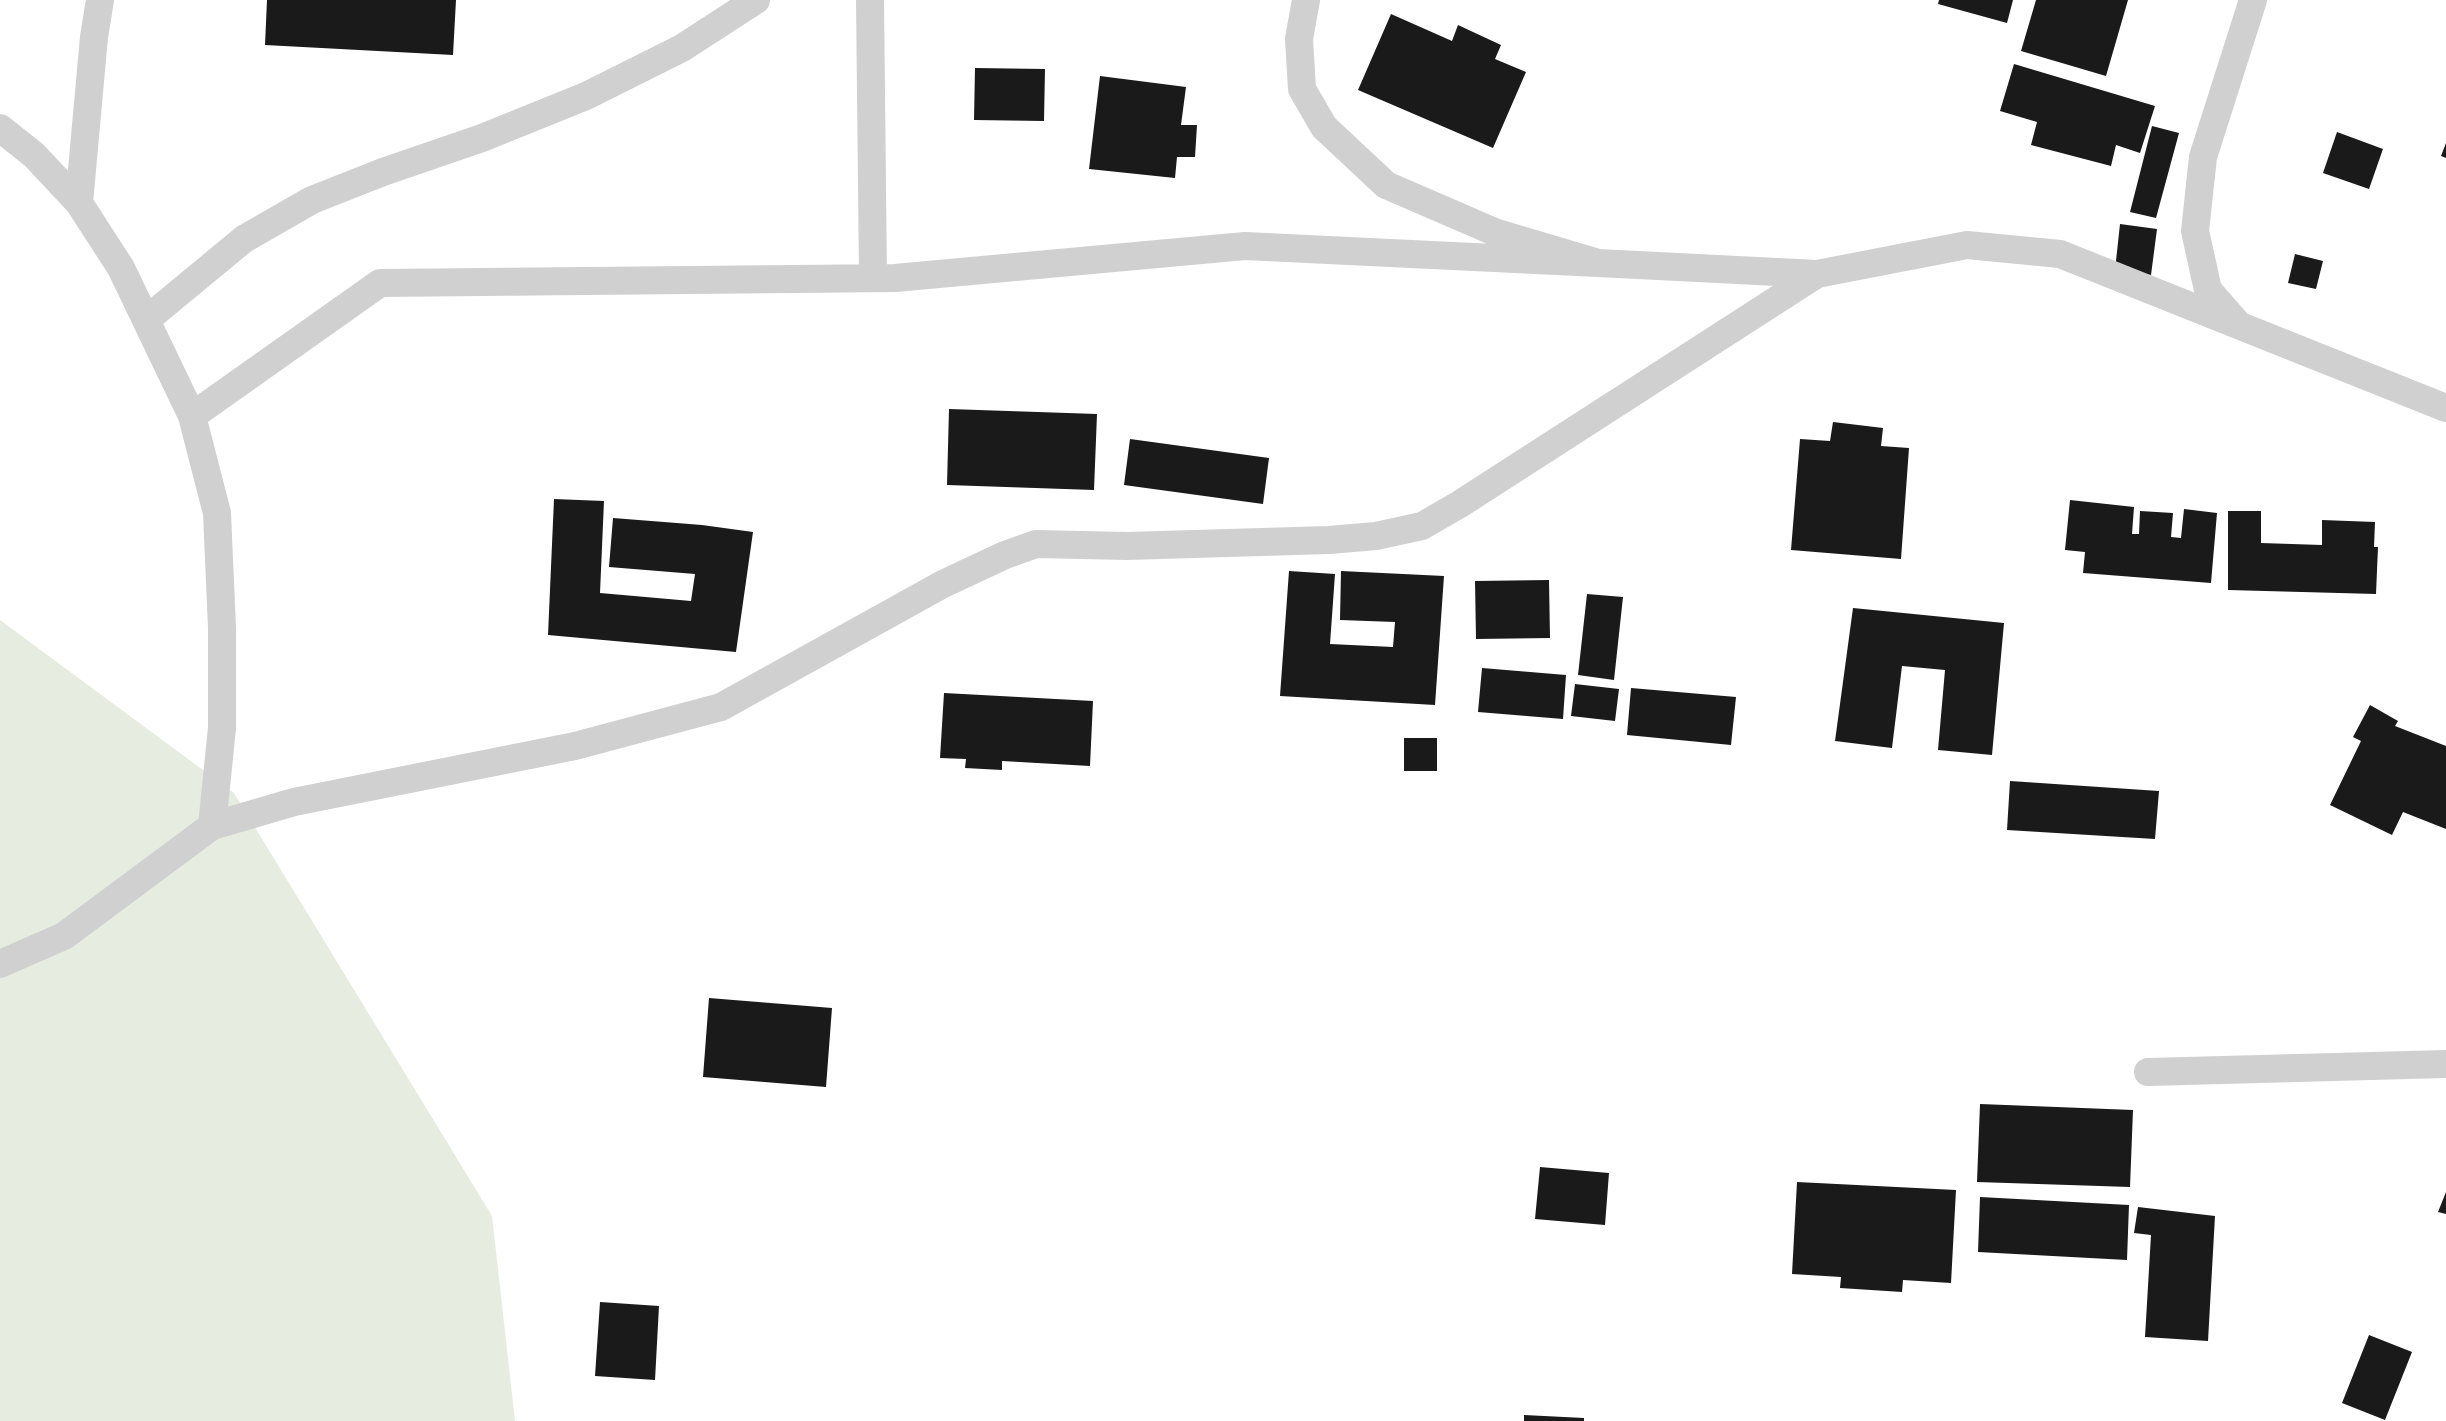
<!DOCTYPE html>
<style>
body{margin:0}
canvas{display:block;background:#fff}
</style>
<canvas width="2446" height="1421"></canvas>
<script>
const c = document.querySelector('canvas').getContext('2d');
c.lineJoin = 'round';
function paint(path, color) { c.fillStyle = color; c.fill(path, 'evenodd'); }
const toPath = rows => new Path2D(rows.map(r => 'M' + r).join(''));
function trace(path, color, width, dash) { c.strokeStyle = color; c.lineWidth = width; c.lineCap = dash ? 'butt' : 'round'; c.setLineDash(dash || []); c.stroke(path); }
paint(toPath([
 [0,620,234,793,492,1216,515,1421,0,1421]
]), '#e6ecdf');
paint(toPath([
 [267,0,456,0,453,55,265,45],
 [1939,0,2013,0,2007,23,1938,4],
 [2036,0,2128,0,2106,76,2021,51],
 [1391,14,1452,41,1458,25,1501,45,1495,59,1526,72,1493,148,1358,90],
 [2014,64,2155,106,2140,153,2116,145,2111,166,2031,145,2037,122,2000,111],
 [975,68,1045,69,1044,121,974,120],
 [1100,76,1186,87,1181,125,1197,125,1195,157,1177,157,1175,178,1089,169],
 [2152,126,2179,133,2156,218,2130,212],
 [2337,132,2383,149,2369,189,2323,173],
 [2446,143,2446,158,2441,156],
 [2120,224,2157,229,2151,275,2115,270],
 [2295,254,2323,261,2316,289,2288,283],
 [949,409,1097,414,1094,490,947,485],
 [1833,422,1883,428,1881,446,1909,448,1901,559,1791,550,1800,439,1830,441],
 [1130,439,1269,458,1263,504,1124,485],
 [554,499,604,501,600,593,691,601,695,574,609,567,613,518,702,525,753,532,736,652,548,635],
 [2070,500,2134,507,2132,534,2139,534,2140,511,2173,513,2171,537,2181,538,2184,509,2217,513,2211,583,2083,573,2085,552,2065,550],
 [2228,511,2261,511,2261,543,2322,545,2322,520,2375,522,2374,547,2378,547,2376,594,2228,590],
 [1289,571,1335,574,1330,644,1393,647,1395,622,1340,620,1341,571,1444,576,1435,705,1280,696],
 [1549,580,1550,638,1476,639,1475,581],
 [1587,594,1623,597,1614,680,1578,675],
 [1853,608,2004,623,1992,755,1938,750,1945,670,1902,666,1892,748,1835,741],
 [1482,668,1566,675,1563,719,1478,712],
 [1575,684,1619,689,1615,721,1571,716],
 [1631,688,1736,697,1731,745,1627,735],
 [944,693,1093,701,1090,766,1002,761,1002,770,965,768,966,759,940,758],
 [2370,705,2398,721,2395,726,2446,746,2446,829,2403,812,2392,835,2330,805,2361,741,2353,737],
 [1404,738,1437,738,1437,771,1404,771],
 [2010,781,2159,791,2155,839,2007,830],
 [709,998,832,1008,826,1087,703,1077],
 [1980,1104,2133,1110,2130,1187,1977,1182],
 [1540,1167,1609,1173,1605,1225,1535,1219],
 [1797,1182,1956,1190,1951,1283,1903,1280,1902,1292,1840,1288,1841,1277,1792,1274],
 [2446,1192,2446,1214,2438,1212],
 [1980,1197,2129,1205,2127,1260,1978,1252],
 [2138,1207,2215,1216,2208,1341,2145,1337,2151,1235,2134,1233],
 [600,1302,659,1306,655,1380,595,1376],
 [2369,1335,2412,1352,2385,1420,2342,1403],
 [1524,1415,1584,1418,1584,1421,1524,1421]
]), '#1a1a1a');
trace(toPath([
 [870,0,873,278],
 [1306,0,1299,39,1302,89,1324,127,1386,185,1497,233,1598,263,1817,274,1967,245,2060,254,2446,408],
 [0,128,34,155,79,203,121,268,192,416,217,513,222,628,222,728,212,826],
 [79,203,94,37,100,0],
 [146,320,244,239,312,200,383,172,482,138,586,96,682,48,756,0],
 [2237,323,2208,290,2195,231,2203,157,2253,0],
 [192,416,380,283,895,278,1245,246,1598,263],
 [0,964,64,936,212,826,294,802,575,746,721,707,943,584,1005,555,1036,544,1127,546,1329,540,1376,536,1422,526,1460,504,1817,274],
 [2148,1072,2446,1064]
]), '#d0d0d0', 28);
</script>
